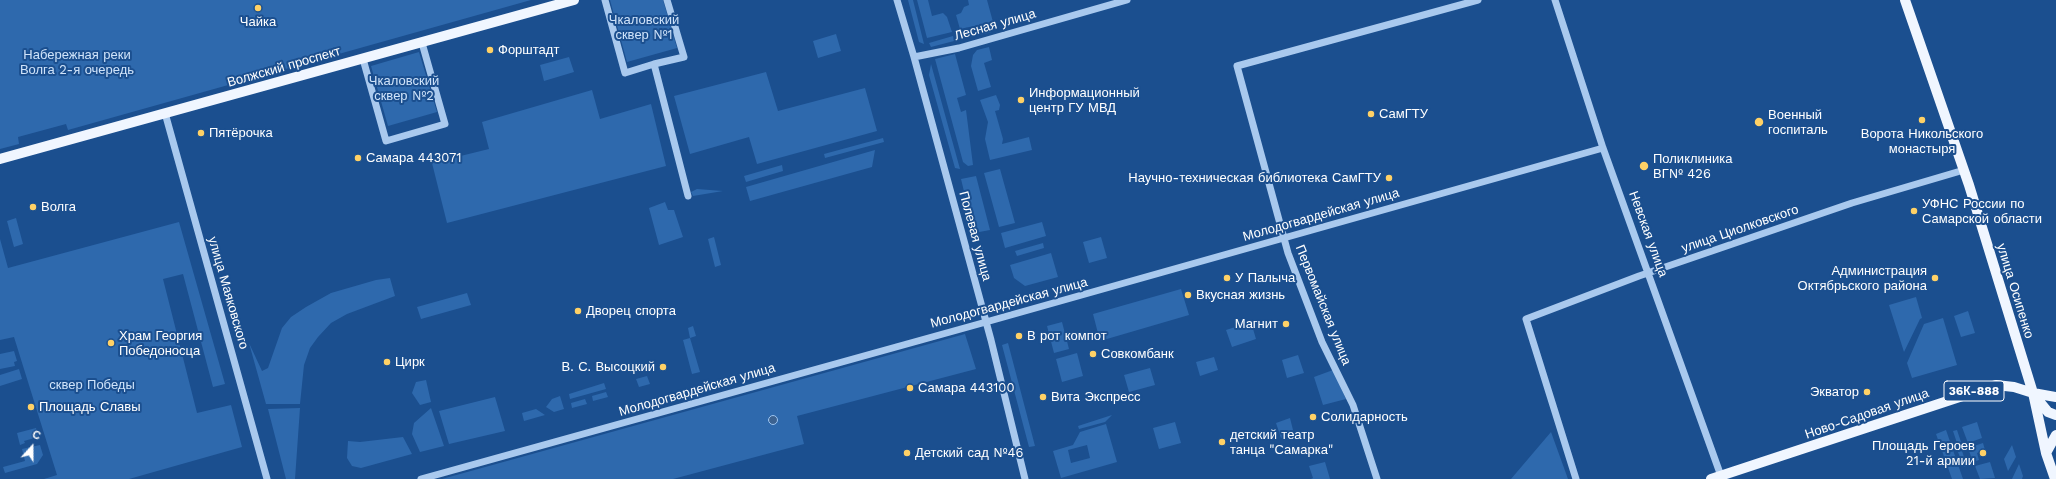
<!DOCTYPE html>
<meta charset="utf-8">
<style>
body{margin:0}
#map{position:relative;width:2056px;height:479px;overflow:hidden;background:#1b4f8f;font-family:"Work Sans",sans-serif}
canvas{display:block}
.north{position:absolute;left:12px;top:427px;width:40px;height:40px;-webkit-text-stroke:3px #1b4f8f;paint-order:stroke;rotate:21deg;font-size:11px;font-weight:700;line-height:16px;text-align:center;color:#fff}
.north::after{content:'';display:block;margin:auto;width:14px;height:18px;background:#fff;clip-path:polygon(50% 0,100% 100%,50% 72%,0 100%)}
</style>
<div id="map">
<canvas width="2056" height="479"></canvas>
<div class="north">С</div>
</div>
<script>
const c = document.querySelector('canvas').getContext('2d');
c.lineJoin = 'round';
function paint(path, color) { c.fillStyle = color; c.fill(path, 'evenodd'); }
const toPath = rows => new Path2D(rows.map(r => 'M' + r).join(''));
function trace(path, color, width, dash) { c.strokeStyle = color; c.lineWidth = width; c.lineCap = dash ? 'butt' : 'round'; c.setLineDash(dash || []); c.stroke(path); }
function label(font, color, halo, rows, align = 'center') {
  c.font = font + ' "Work Sans",sans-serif'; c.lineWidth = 4; c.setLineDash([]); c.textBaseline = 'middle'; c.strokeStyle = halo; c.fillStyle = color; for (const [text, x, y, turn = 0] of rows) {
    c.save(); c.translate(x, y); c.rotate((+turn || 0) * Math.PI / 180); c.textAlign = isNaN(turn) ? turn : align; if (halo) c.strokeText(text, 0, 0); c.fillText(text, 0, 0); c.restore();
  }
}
paint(toPath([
 [0,0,531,0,68,130,66,124,18,137,19,144,0,149],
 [610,0,663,0,677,48,627,62],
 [908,0,913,0,924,44,919,42],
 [917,0,928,0,932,16,943,13,947,17,952,32,927,38],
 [968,0,987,0,993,22,960,29,956,15,961,13,964,7,969,5],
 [991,26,992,32,963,39,962,33],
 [836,34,841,51,818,58,813,41],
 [953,36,954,41,931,47,929,43],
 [989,47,992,60,984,63,991,87,978,91,971,66,973,55,977,50],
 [419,52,437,112,388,126,371,66],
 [955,54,966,95,957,98,961,112,966,110,973,165,968,166,963,162,935,59],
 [569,57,574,72,544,81,540,65],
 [931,64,960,169,955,168,929,75],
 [766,72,778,111,865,88,877,131,757,164,749,137,690,154,674,96],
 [592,90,600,119,651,104,666,166,447,223,432,163,489,149,482,122],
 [996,95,1000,105,999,110,995,111,1003,139,1002,144,1029,137,1032,150,990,160,985,139,988,122,980,100],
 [883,138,884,142,825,158,824,154],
 [875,150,872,167,750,201,746,187],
 [782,165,783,171,746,182,744,176],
 [1000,169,1015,223,999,227,984,173],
 [976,176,990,230,974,233,961,179],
 [697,189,723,191,693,196,691,192],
 [665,202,668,210,674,210,683,237,659,245,649,208],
 [16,218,23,244,14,247,7,221],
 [179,222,225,384,213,387,183,274,163,279,197,413,231,405,242,447,129,479,44,479,57,475,14,337,0,340,0,239,8,268],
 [1042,222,1046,236,1005,248,1001,233],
 [714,237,721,265,715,267,708,239],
 [1101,237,1107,258,1089,263,1083,242],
 [1043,243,1044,248,1017,256,1015,251],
 [982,245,991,279,989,280,980,245],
 [1051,253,1058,277,1025,286,1014,278,1010,265],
 [390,278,395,296,347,314,331,323,318,337,310,348,304,365,300,404,266,404,249,343,262,371,268,368,282,328,291,317,306,307,331,293,376,280],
 [1181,289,1189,315,1100,341,1093,314],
 [467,293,471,305,421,319,417,307],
 [1916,297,1922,318,1920,319,1904,352,1889,305],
 [1968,311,1975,333,1961,337,1954,316],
 [1943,318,1957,365,1912,378,1907,363,1924,324],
 [1062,322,1069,349,1054,353,1047,326],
 [1251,322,1256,339,1232,347,1226,330],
 [693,326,696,336,690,338,700,372,692,374,683,340,690,338,688,328],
 [965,334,976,369,797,416,804,444,673,479,442,479],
 [1008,343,1035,446,1029,447,1002,345],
 [14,351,17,361,14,362,15,366,0,369,0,354],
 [1077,353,1083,376,1062,382,1056,359],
 [1298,355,1304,373,1287,378,1282,360],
 [1214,357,1218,370,1200,376,1196,362],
 [1150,368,1155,385,1129,392,1124,375],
 [19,369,22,379,0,386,0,375],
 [1333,370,1346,399,1323,405,1314,377],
 [647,376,650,384,639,387,636,379],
 [426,380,431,402,420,405,412,393,416,382],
 [604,383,606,389,570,399,569,394],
 [606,392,608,397,593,401,592,396],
 [560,396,564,409,554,412,546,407,552,399],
 [495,397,505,431,449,444,439,411],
 [585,399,587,404,572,408,571,403],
 [300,408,295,479,286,479,268,409],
 [431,408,444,446,420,452,412,434,414,423],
 [536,409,545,415,524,421,522,413],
 [1112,415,1105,422,1079,429,1078,426],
 [1290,418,1294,434,1281,438,1276,423],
 [1175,422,1181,443,1159,449,1153,428],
 [1977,422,1982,438,1968,443,1962,427],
 [1106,424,1117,462,1061,478,1053,451,1073,445,1080,432],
 [1087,445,1090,458,1071,463,1068,450],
 [36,428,38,437,24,441,25,443,20,445,17,433],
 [1946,430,1963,479,1952,479,1936,434],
 [1957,430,1962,445,1958,446,1953,431],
 [1551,432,1568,479,1511,479],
 [403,437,412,454,361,468,352,466,347,458,348,441,360,442],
 [1983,443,1985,450,1977,453,1979,460,1973,462,1968,448],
 [40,445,43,455,37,464,5,473,3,467,25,461,22,449],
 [2012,445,2016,457,2008,471,2004,459],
 [1962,451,1967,466,1964,467,1958,452],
 [1325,462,1330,479,1311,479,1313,478,1309,466],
 [1990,462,1995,478,1980,479,1975,466],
 [2019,464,2023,476,2022,479,2012,479]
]), '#2e69ad');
const water = toPath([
 '768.5 420a4.5 4.5 0 1 1 9 0a4.5 4.5 0 1 1-9 0Z'
]);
paint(water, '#3c6290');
trace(water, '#9cc4f0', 1);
trace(toPath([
 [605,0,625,73,654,64,688,196],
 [897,0,914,57,991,340,1025,479],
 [1555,0,1603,148,1721,476],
 [914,57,959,48,1127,0],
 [363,59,386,141,445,124,422,43],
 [654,64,684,57,667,0],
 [165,113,267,479],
 [421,479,986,322,1603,148],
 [1377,479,1353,405,1322,342,1288,253,1237,66,1478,0],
 [1576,479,1526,319,1639,276,1852,203,1964,170]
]), '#a9c9ee', 7);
trace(toPath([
 [1905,0,1969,185,2033,393,2046,453,2055,479],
 [0,159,574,0],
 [2034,395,2048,412,2056,415],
 [2046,453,2056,435],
 [1711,479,1996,385,2014,387,2033,393,2056,397]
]), '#f0f6ff', 10);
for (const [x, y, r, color] of [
 [258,8,4,"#ffd166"],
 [490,50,4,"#ffd166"],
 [1021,100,4,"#ffd166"],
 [1371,114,4,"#ffd166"],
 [1922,120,4,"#ffd166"],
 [1759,122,5,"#ffd166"],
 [201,133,4,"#ffd166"],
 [358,158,4,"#ffd166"],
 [1644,166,5,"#ffd166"],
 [1389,178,4,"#ffd166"],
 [33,207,4,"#ffd166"],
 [1914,211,4,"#ffd166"],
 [1227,278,4,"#ffd166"],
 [1935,278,4,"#ffd166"],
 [1188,295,4,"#ffd166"],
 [578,311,4,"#ffd166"],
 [1286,324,4,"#ffd166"],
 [1019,336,4,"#ffd166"],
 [111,343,4,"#ffd166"],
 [1093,354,4,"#ffd166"],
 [387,362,4,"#ffd166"],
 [663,367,4,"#ffd166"],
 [910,388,4,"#ffd166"],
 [1867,392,4,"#ffd166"],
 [1043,397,4,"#ffd166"],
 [31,407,4,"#ffd166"],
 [1313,417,4,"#ffd166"],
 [1222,442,4,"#ffd166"],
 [907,453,4,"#ffd166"],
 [1983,453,4,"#ffd166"]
]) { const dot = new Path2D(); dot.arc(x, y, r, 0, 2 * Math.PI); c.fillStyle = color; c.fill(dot); trace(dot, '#1b4f8f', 1.5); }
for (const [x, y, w] of [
 [1974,391,60]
]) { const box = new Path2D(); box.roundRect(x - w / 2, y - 10, w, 20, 3); c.fillStyle = '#1b4f8f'; c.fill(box); trace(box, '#fff', 1); }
label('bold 12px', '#fff', null, [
 ["36К-888",1974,391]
]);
label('13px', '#cfe3fa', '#1b4f8f', [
 ["Чкаловский",644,20],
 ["сквер №1",644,35],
 ["Набережная реки",77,55],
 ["Волга 2-я очередь",77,70],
 ["Чкаловский",404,81],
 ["сквер №2",404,96],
 ["сквер Победы",92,385]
]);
label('13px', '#fff', '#1b4f8f', [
 ["Чайка",258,22,"center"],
 ["Форштадт",498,50],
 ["Информационный",1029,93],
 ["центр ГУ МВД",1029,108],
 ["СамГТУ",1379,114],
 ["Военный",1768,115],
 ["госпиталь",1768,130],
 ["Пятёрочка",209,133],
 ["Ворота Никольского",1922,134,"center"],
 ["монастыря",1922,149,"center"],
 ["Самара 443071",366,158],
 ["Поликлиника",1653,159],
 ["ВГ№ 426",1653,174],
 ["Научно-техническая библиотека СамГТУ",1381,178,"right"],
 ["УФНС России по",1922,204],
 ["Самарской области",1922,219],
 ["Волга",41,207],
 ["Администрация",1927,271,"right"],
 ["Октябрьского района",1927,286,"right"],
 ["У Палыча",1235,278],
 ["Вкусная жизнь",1196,295],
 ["Дворец спорта",586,311],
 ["Магнит",1278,324,"right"],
 ["Храм Георгия",119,336],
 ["Победоносца",119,351],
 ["В рот компот",1027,336],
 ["Совкомбанк",1101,354],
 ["Цирк",395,362],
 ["В. С. Высоцкий",655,367,"right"],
 ["Самара 443100",918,388],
 ["Экватор",1859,392,"right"],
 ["Вита Экспресс",1051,397],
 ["Площадь Славы",39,407],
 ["Солидарность",1321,417],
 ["детский театр",1230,435],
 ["танца \"Самарка\"",1230,450],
 ["Площадь Героев",1975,446,"right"],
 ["21-й армии",1975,461,"right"],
 ["Детский сад №46",915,453]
], 'left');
label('13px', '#fff', '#1b4f8f', [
 ["Лесная улица",995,25,-16],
 ["Волжский проспект",284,67,-16],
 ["Молодогвардейская улица",1321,215,-16],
 ["улица Циолковского",1740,229,-19],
 ["Невская улица",1648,234,70],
 ["Полевая улица",975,236,75],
 ["улица Осипенко",2015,291,73],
 ["улица Маяковского",228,293,74],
 ["Молодогвардейская улица",1009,303,-15],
 ["Первомайская улица",1323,305,68],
 ["Молодогвардейская улица",697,390,-16],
 ["Ново-Садовая улица",1867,414,-19]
]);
</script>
